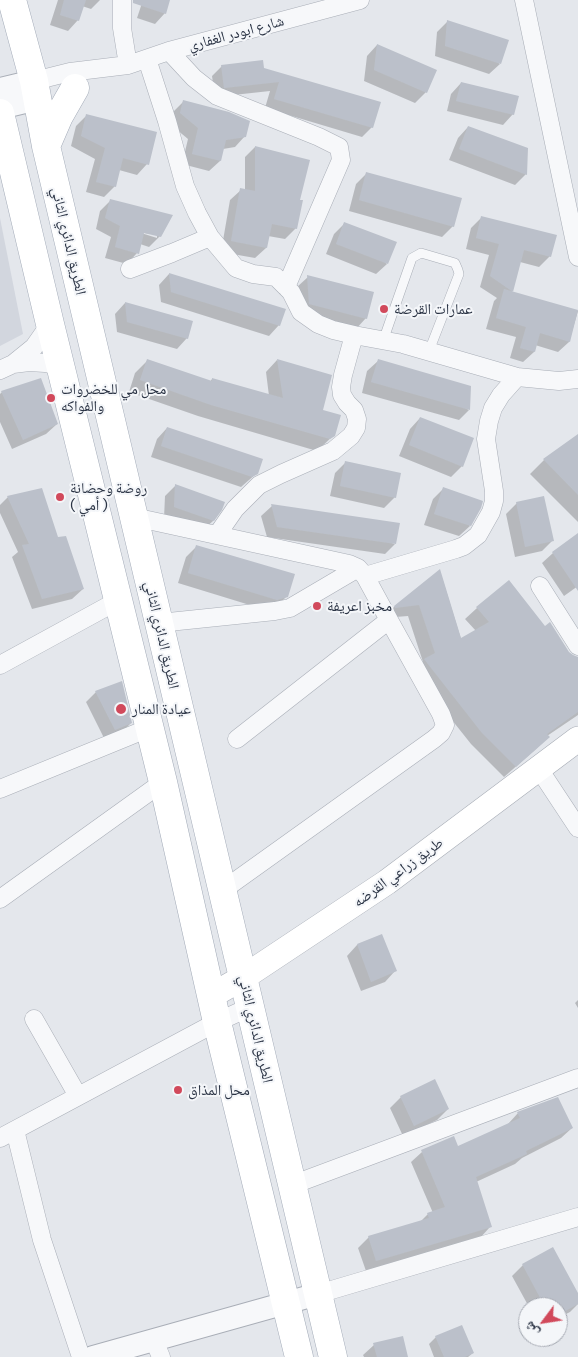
<!DOCTYPE html>
<meta charset="utf-8">
<style>
body{margin:0}
#map{position:relative;width:578px;height:1357px;overflow:hidden;background:#e4e7ec;font-family:Commissioner,"Noto Naskh Arabic",sans-serif}
canvas{display:block}
.north{position:absolute;left:518px;top:1297px;width:50px;height:50px;box-sizing:border-box;background:#f4f6f9;border:1px solid #a4a8b1;border-radius:50%;rotate:239deg;font-size:14px;font-weight:700;line-height:20px;text-align:center;color:#2b3445}
.north::after{content:'';display:block;margin:auto;width:18px;height:22px;background:#d1495b;clip-path:polygon(50% 0,100% 100%,50% 72%,0 100%)}
</style>
<div id="map">
<canvas width="578" height="1357"></canvas>
<div class="north">ش</div>
</div>
<script>
const c = document.querySelector('canvas').getContext('2d');
c.lineJoin = 'round';
function paint(path, color) { c.fillStyle = color; c.fill(path, 'evenodd'); }
const toPath = rows => new Path2D(rows.map(r => 'M' + r).join(''));
function trace(path, color, width, dash) { c.strokeStyle = color; c.lineWidth = width; c.lineCap = dash ? 'butt' : 'round'; c.setLineDash(dash || []); c.stroke(path); }
function label(font, color, halo, rows, align = 'center') {
  c.font = font + ' Commissioner,"Noto Naskh Arabic",sans-serif'; c.lineWidth = 4; c.setLineDash([]); c.textBaseline = 'middle'; c.strokeStyle = halo; c.fillStyle = color; for (const [text, x, y, turn = 0] of rows) {
    c.save(); c.translate(x, y); c.rotate((+turn || 0) * Math.PI / 180); c.textAlign = isNaN(turn) ? turn : align; if (halo) c.strokeText(text, 0, 0); c.fillText(text, 0, 0); c.restore();
  }
}
paint(toPath([
 [0,218,23,334,0,346]
]), '#d2d6de');
paint(toPath([
 [58,0,100,0,91,9,82,6,78,20,68,31,50,25],
 [143,0,169,0,165,13,155,24,137,18],
 [447,22,500,64,489,74,435,56,437,32],
 [377,45,426,92,415,103,364,81,367,56],
 [222,66,263,68,372,127,362,137,265,108,270,91,215,97,212,76],
 [461,83,513,114,503,125,447,111,451,94],
 [183,102,245,136,235,147,223,149,220,161,209,171,182,164,188,139,170,124,173,112],
 [87,115,147,164,137,175,119,170,115,186,104,197,86,192,95,159,71,146,76,126],
 [468,127,526,174,515,185,449,160,458,138],
 [255,147,298,201,296,228,285,239,268,236,266,248,255,258,221,252,230,200,241,190,245,190,245,157],
 [367,173,453,226,442,237,349,211,356,184],
 [111,200,160,236,149,247,140,244,137,253,127,264,105,258,111,237,96,229,100,211],
 [138,232,157,235,157,238],
 [482,217,550,256,539,267,520,262,512,292,578,311,569,342,558,352,535,345,534,352,523,362,510,358,516,337,486,329,494,301,497,298,480,287,489,255,466,249,471,228],
 [345,223,387,264,376,274,326,254,334,234],
 [169,274,284,310,279,325,269,336,161,302,159,285],
 [308,277,366,318,356,329,299,314,297,287],
 [125,303,192,322,187,338,177,349,117,332,115,314],
 [277,360,322,411,334,435,317,451,198,416,129,392,135,373,147,361,210,382,212,379,269,396,266,372],
 [378,361,469,410,459,420,362,393,367,371],
 [2,392,57,424,46,434,12,449,0,422,0,394],
 [420,418,462,466,451,477,399,456,410,429],
 [167,428,257,473,241,487,151,457,157,439],
 [578,436,578,522,530,474,544,460],
 [346,462,395,497,384,508,330,496,335,473],
 [176,485,221,509,213,521,202,531,164,518,165,496],
 [443,489,470,526,459,536,424,525,433,499],
 [8,497,57,539,83,589,72,599,32,609,12,557,18,552,0,513,0,505],
 [517,503,552,541,542,551,515,557,506,514],
 [272,506,395,544,385,554,267,537,261,516],
 [578,534,578,586,564,596,542,563,553,553],
 [197,546,287,596,276,607,266,610,178,583,186,557],
 [440,571,461,639,476,631,465,619,477,608,509,582,545,628,568,653,578,660,578,715,547,736,537,748,504,777,471,744,413,671,423,662,408,616,383,618,394,607],
 [96,692,131,723,120,734,105,740,86,702],
 [381,936,395,971,385,982,361,991,347,956,357,945],
 [578,1000,578,1008,575,1003],
 [401,1097,448,1109,437,1120,403,1136,390,1108],
 [518,1113,572,1128,561,1138,522,1158,515,1164,476,1182,490,1227,480,1238,366,1271,358,1248,369,1237,420,1222,428,1214,433,1213,411,1162,422,1152,453,1138,457,1148,508,1125,508,1124],
 [552,1249,578,1296,578,1304,570,1312,558,1318,558,1307,529,1307,512,1276,523,1265],
 [436,1337,473,1353,468,1357,434,1357,429,1344],
 [374,1345,407,1357,364,1357,363,1355]
]), '#0003');
paint(toPath([
 [64,0,86,0,79,21,60,15],
 [133,0,170,0,166,14,133,3],
 [447,20,509,40,501,64,445,46],
 [377,44,437,70,427,93,374,70],
 [263,60,264,68,381,102,373,128,274,99,279,82,224,88,221,65],
 [461,82,519,96,514,115,456,101],
 [183,100,229,112,250,121,246,137,226,140,221,161,192,154,198,128,180,113],
 [86,114,157,132,149,165,123,158,116,187,96,182,105,148,81,136],
 [468,126,528,148,527,175,459,149],
 [255,146,310,160,300,200,303,200,297,229,272,224,267,248,231,241,240,188,255,191],
 [366,172,462,198,454,227,359,200],
 [110,199,173,215,161,237,144,233,139,254,115,247,120,226,105,218],
 [481,216,557,235,551,257,524,250,513,292,490,276,499,244,476,238],
 [344,222,397,242,388,264,336,244],
 [169,273,286,309,280,326,171,292],
 [307,275,374,292,367,319,309,304],
 [504,289,578,310,570,342,540,333,535,352,520,348,526,327,496,318],
 [125,302,193,321,188,339,127,322],
 [147,359,212,381,212,378,283,398,277,359,332,375,323,410,341,415,335,436,330,439,211,405,140,380],
 [378,359,471,386,470,410,371,382],
 [41,378,58,424,23,440,1,391],
 [420,417,474,438,463,467,409,445],
 [167,427,263,459,258,474,252,477,161,446],
 [578,434,578,495,543,459],
 [345,461,401,473,396,498,340,486],
 [175,484,225,502,222,510,214,521,174,507],
 [443,487,483,501,481,508,471,526,434,514],
 [42,488,58,537,66,536,84,589,42,599,22,545,29,544,7,496],
 [544,496,554,541,525,547,516,502],
 [271,504,400,523,396,544,277,527],
 [578,533,578,591,552,552],
 [196,545,295,574,288,597,277,600,188,573],
 [440,569,461,638,489,622,476,607,509,580,545,626,550,622,569,652,573,655,578,657,578,712,547,734,550,737,516,767,482,733,424,659,435,653,419,605,395,608,394,606],
 [122,681,132,723,115,730,95,691],
 [382,934,397,971,371,982,357,944],
 [435,1079,449,1109,414,1126,400,1096],
 [558,1097,573,1128,526,1151,527,1154,476,1177,492,1227,376,1261,368,1236,429,1218,427,1213,445,1207,421,1150,454,1136,458,1146,520,1118,517,1112],
 [553,1247,578,1293,578,1304,558,1315,558,1307,545,1307,522,1264],
 [462,1325,474,1353,465,1357,444,1357,435,1336],
 [403,1336,408,1357,377,1357,373,1343]
]), '#bbc0ca');
const service = toPath([
 [383,341,412,258,421,253,455,263,458,270,459,274,429,351]
]);
const minor = toPath([
 [122,0,122,28,128,65],
 [524,0,578,257],
 [169,51,194,78,217,96,319,137,339,147,341,160,286,287],
 [147,59,167,121,185,186,197,213,210,237,236,268,253,274,276,277,291,292,301,312,318,324,333,330,354,335,403,344,517,377,559,381,578,379],
 [34,81,70,72,128,65,169,51,360,0],
 [130,269,172,253,210,237],
 [13,364,29,362,45,363,60,366],
 [0,370,13,364,34,347,50,324],
 [134,517,349,564,358,568,365,576,389,620],
 [217,535,235,509,259,485,281,474,333,451,351,436,356,428,357,419,354,410,347,403,342,395,341,387,343,375,354,335],
 [365,576,456,549,464,546,478,535,491,512,494,501,494,491,486,439,489,421,493,408,501,395,517,377],
 [540,586,578,646],
 [159,623,275,611,290,608,358,568],
 [0,665,119,600],
 [539,769,578,828],
 [0,789,149,728],
 [223,890,434,739,441,733,445,725,441,714,389,620,237,739],
 [0,899,163,782],
 [34,1019,78,1096],
 [15,1130,42,1240,81,1357],
 [0,1138,217,1022,250,1007],
 [292,1185,578,1078],
 [318,1294,578,1217],
 [154,1340,161,1357]
]);
const tertiary = toPath([
 [0,89,34,81],
 [0,108,37,99],
 [93,1357,318,1294]
]);
const secondary = toPath([
 [211,996,244,977,387,882,578,739]
]);
const primary = toPath([
 [12,0,34,81,46,146,333,1357],
 [0,113,50,324,163,782,217,1022,299,1357],
 [46,146,59,116,75,88]
]);
trace(service, '#a9aeb7', 10);
trace(minor, '#a9aeb7', 19);
trace(tertiary, '#a9aeb7', 24);
trace(secondary, '#a9aeb7', 26);
trace(primary, '#a3abb8', 29);
trace(service, '#f7f8fa', 9);
trace(minor, '#f7f8fa', 18);
trace(tertiary, '#f7f8fa', 22);
trace(secondary, '#fff', 25);
trace(primary, '#fff', 28);
for (const [x, y, r, color] of [
 [384,309,5,"#d1495b"],
 [51,398,5,"#d1495b"],
 [60,497,5,"#d1495b"],
 [317,606,5,"#d1495b"],
 [121,709,6,"#d1495b"],
 [178,1090,5,"#d1495b"]
]) { const dot = new Path2D(); dot.arc(x, y, r, 0, 2 * Math.PI); c.fillStyle = color; c.fill(dot); trace(dot, '#f4f6f9', 2); }
label('15px', '#2b3445', '#f4f6f9', [
 ["شارع ابودر الغفاري",236,33,-15],
 ["الطريق الدائري الثاني",69,241,77],
 ["الطريق الدائري الثاني",162,635,77],
 ["طريق زراعي القرضه",398,872,-36],
 ["الطريق الدائري الثاني",256,1029,77]
]);
label('15px', '#2b3445', '#f4f6f9', [
 ["عمارات القرضة",394,309],
 ["محل مي للخضروات",61,389],
 ["والفواكه",61,406],
 ["روضة وحضانة",70,488],
 ["( أمي )",70,505],
 ["مخبز اعريفة",327,606],
 ["عيادة المنار",132,709],
 ["محل المذاق",188,1090]
], 'left');
</script>
